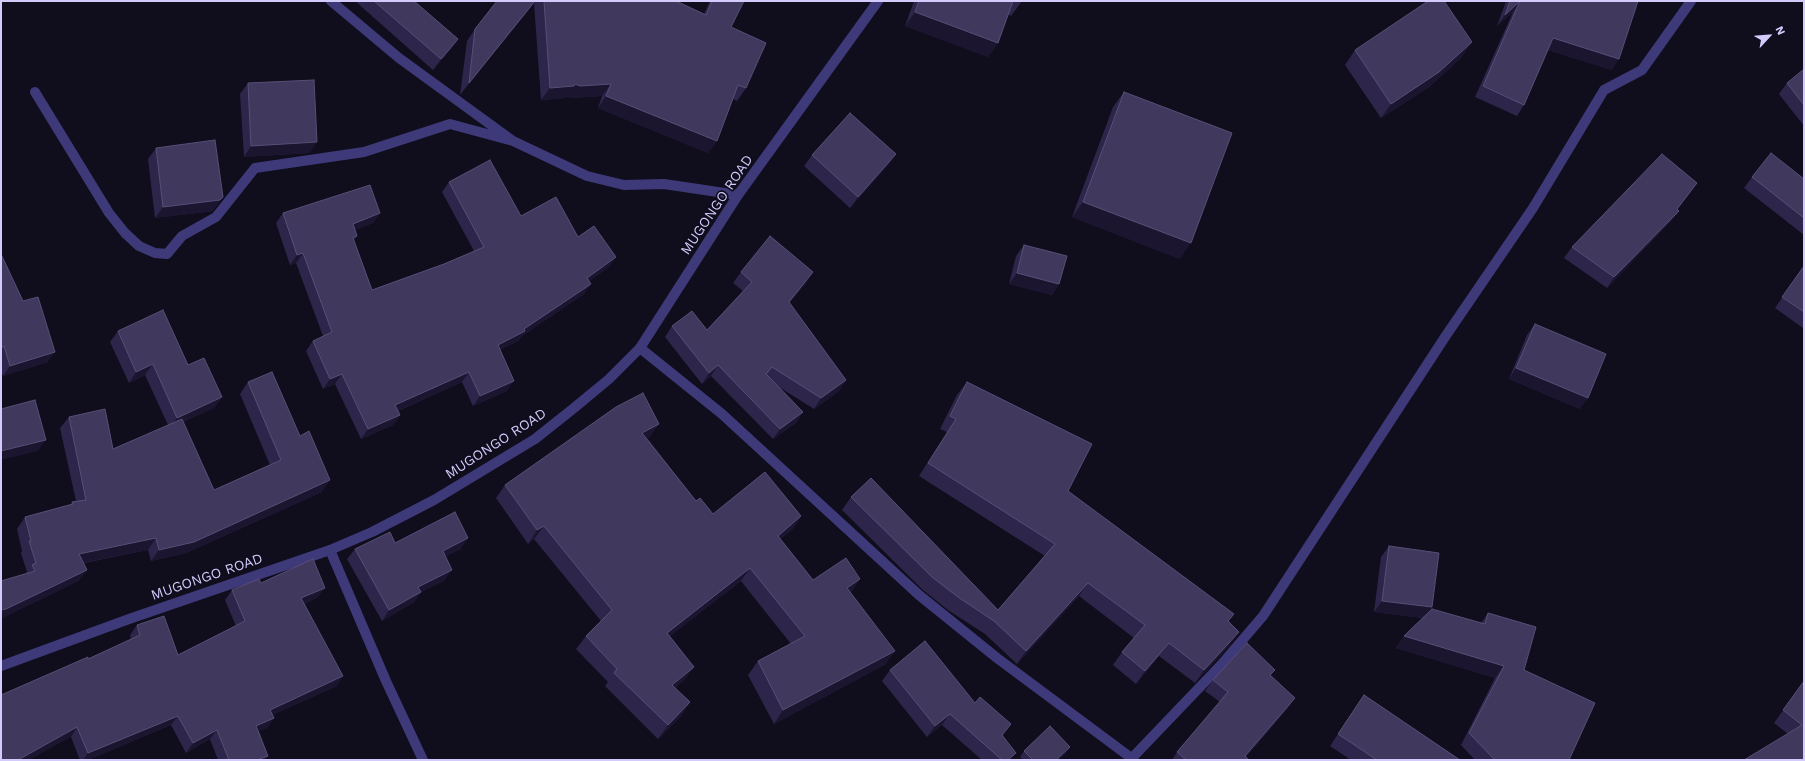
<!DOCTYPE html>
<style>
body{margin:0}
#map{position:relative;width:1805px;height:761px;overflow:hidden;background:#100d1d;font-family:"Work Sans",sans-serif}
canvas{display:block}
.frame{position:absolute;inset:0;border:2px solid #d2cbfc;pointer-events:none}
.north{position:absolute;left:1749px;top:16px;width:40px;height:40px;-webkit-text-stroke:3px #100d1d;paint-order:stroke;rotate:64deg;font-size:11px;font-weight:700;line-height:16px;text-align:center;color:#d2cbfc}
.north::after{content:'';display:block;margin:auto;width:14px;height:18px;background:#d2cbfc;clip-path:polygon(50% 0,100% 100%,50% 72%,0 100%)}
</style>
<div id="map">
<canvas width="1805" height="761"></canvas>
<div class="frame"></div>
<div class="north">N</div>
</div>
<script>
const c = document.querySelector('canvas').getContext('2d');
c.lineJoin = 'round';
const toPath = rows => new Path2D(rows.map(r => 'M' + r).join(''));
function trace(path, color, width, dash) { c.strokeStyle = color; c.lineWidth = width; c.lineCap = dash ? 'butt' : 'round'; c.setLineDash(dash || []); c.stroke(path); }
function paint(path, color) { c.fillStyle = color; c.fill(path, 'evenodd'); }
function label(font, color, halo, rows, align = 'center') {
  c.font = font + ' "Work Sans",sans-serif'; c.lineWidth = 3.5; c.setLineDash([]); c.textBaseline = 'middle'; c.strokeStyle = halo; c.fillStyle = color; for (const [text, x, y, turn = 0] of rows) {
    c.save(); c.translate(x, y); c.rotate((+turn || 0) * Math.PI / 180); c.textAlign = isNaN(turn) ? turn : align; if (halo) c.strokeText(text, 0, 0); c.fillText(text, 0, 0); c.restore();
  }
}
trace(toPath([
 [331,1,399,58,513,141,587,176,624,185,664,184,738,195],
 [35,92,109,213,125,233,139,246,155,253,167,254,182,236,216,217,255,168,364,152,450,124,513,141],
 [640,348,722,414,919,595,997,658,1134,760],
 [330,550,386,681,423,760],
 [1132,758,1221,665,1263,616,1445,337,1533,208,1604,90,1642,70,1691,1]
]), '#3e3a79', 10);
trace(toPath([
 [1,666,129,619,330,550,372,532,434,500,535,439,574,408,609,379,640,348,738,195,878,1]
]), '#3e3a79', 10);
paint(toPath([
 [355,1,414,1,458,39,451,49,433,70],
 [497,1,676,1,704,14,710,1,744,1,731,27,746,88,737,101,733,99,717,141,708,153,598,108,602,96,571,98,567,96,565,98,541,100,534,3,460,95,467,41,475,29],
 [914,1,1022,1,1011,16,1008,14,998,43,988,57,905,26],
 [1506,1,1638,1,1612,70,1548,50,1524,105,1517,116,1475,97,1513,12,1497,26],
 [1355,50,1462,57,1429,87,1381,118,1345,65],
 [1804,69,1804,126,1779,94,1787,83],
 [248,83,310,153,244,157,240,94],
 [1124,92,1180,259,1072,217,1113,107],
 [156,148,213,211,155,218,148,159],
 [896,154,888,165,850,208,804,166,812,155],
 [1752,177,1804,179,1804,235,1744,188],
 [449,182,521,216,578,237,616,257,609,267,589,281,584,294,522,336,518,341,500,350,507,391,473,406,462,382,398,411,400,415,393,425,361,439,335,384,323,389,306,351,313,341,323,336,296,263,290,265,276,223,283,213,380,213,373,223,355,230,357,236,354,241,372,290,444,264,474,251,442,192],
 [1689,194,1677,209,1679,211,1671,221,1607,288,1564,258,1572,247],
 [1024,245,1059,284,1052,295,1009,284,1016,256],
 [1,254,48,362,3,376,1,371],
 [1804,266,1804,326,1803,328,1775,308],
 [741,272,806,283,789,303,846,380,839,391,814,409,779,387,803,412,796,423,773,439,711,376,702,384,665,337,672,326,707,330,743,291,733,283],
 [1535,324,1580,409,1509,379,1527,335],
 [118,331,188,365,222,397,214,408,183,422,214,490,270,465,240,394,248,382,322,492,186,553,151,561,148,550,84,563,79,581,26,573,27,572,21,553,22,551,17,529,25,517,71,504,72,502,76,501,60,428,69,417,113,449,168,425,145,375,129,383,110,342],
 [967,382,1068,491,1228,622,1230,645,1195,683,1159,656,1136,684,1113,665,1122,652,1134,638,1079,596,1017,664,985,634,948,610,923,590,842,510,851,497,998,610,1045,556,919,476,947,432,940,429,957,395],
 [650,437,647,438,696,501,713,514,801,516,792,530,780,539,813,580,850,593,886,664,774,724,748,675,758,661,791,644,741,581,670,636,694,667,684,680,675,688,690,702,681,716,658,739,605,686,608,682,576,649,586,636,601,621,534,539,528,544,496,498,505,485],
 [395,543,461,549,446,556,445,580,421,592,414,602,382,621,347,559,355,549],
 [1389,546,1427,614,1481,623,1488,613,1524,670,1569,760,1475,760,1461,745,1495,678,1396,648,1404,636,1423,618,1374,612,1381,557],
 [261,583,318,597,304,604,337,686,272,715,274,718,267,728,259,731,268,756,265,760,218,760,210,739,186,753,171,725,88,760,80,760,71,737,88,659,131,639,130,635,137,625,178,655,236,626,225,600,232,590],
 [890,670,1003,737,1010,760,982,760,942,725,927,737,882,681],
 [1271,676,1288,708,1246,757,1249,760,1172,760,1177,752,1220,702,1205,691,1213,680],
 [1804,681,1804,760,1788,734,1774,723],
 [1364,695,1460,760,1351,760,1330,746],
 [1024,751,1066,753,1058,760,1023,760,1020,757]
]), '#2e264a');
paint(toPath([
 [535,1,536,1,460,95,469,83],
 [1520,1,1513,12,1497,26,1505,15],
 [915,12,998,43,988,57,905,26],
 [1553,38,1619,59,1612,70,1545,49],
 [458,39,451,49,433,70,441,59],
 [1472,42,1462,57,1429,87,1381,118,1391,104],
 [575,84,611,84,602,96,571,98,567,96,565,98,541,100,550,88],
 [606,96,717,141,708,153,598,108],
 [317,142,310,153,244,157,251,146],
 [896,154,888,165,850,208,858,197],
 [1697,183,1689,194,1669,220,1677,209],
 [223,197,213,211,155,218,163,207],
 [1083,202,1191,243,1180,259,1072,217],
 [1679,211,1671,221,1607,288,1614,277],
 [380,213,373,223,346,234,353,224],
 [357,236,350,246,353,238],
 [303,253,296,263,290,265,297,255],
 [616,257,609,267,580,288,587,278],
 [813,272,806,283,781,313,789,302],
 [1017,273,1059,284,1052,295,1009,284],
 [591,284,584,294,522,336,518,341,491,355,498,345,524,329],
 [55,352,48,362,3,376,10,366],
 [153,364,145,375,129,383,136,372],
 [718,365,711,376,702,384,709,373],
 [1516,368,1588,398,1580,409,1509,379],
 [469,372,462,382,388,415,395,405],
 [342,374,335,384,323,389,330,379],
 [846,380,839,391,814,409,821,398],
 [514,381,507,391,473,406,480,396],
 [222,397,214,408,169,429,177,418],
 [803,412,796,423,773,439,780,429],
 [400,415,393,425,361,439,368,429],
 [659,424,650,437,633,446,642,433],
 [46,440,38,451,1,460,1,451],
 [330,480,322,492,186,553,151,561,159,550],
 [801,516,792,530,768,549,778,536],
 [544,526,534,539,528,544,537,530],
 [156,538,148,550,71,565,79,554],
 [468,538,461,549,436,561,443,551],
 [750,568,741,581,658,646,667,633],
 [87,570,79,581,1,619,1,610],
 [452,570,445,580,411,597,418,587],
 [860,579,851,593,847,588],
 [1088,583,1079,596,1017,664,1026,651],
 [325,588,318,597,295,608,301,598],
 [421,592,414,602,382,621,389,610],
 [1382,601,1432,607,1424,618,1374,612],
 [1239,632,1230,645,1195,683,1204,670],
 [1404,636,1504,666,1495,678,1396,648],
 [1169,643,1159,656,1136,684,1145,671],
 [895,651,886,664,774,724,783,710],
 [694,667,684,680,663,698,672,685],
 [343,676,337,686,263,719,270,710],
 [1295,698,1288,708,1243,760,1245,756],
 [690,702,681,716,658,739,668,725],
 [950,714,942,725,927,737,935,726],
 [178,716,171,725,88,760,83,760,88,753],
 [274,718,267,728,250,735,256,726],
 [1011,724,1004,735,994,746,1002,735],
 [77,727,71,737,29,760,18,760],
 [217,730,210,739,186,753,193,743],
 [1070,747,1066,753,1058,760,1056,760],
 [1016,753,1010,760,1008,760],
 [268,756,265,760,257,760]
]), '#1b1530');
const building = toPath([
 [374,1,414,1,458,39,441,59,374,1],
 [497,1,535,1,469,83,475,29,497,1],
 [544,1,676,1,706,15,712,1,744,1,731,27,766,43,746,88,738,85,717,141,606,96,611,84,580,86,575,84,574,86,550,88,544,1],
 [919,1,1013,1,998,43,915,12,919,1],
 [1428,1,1444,1,1472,42,1439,72,1391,104,1355,50,1428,1],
 [1510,1,1520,1,1505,15,1510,1],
 [1520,1,1638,1,1619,59,1553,38,1524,105,1483,86,1520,1],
 [1804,69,1804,105,1787,83,1804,69],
 [314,80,317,142,251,146,248,83,314,80],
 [1124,92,1232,133,1191,243,1083,202,1124,92],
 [850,113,896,154,858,197,812,155,850,113],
 [215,140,223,197,220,200,163,207,156,148,215,140],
 [1771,153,1804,179,1804,218,1752,177,1771,153],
 [1662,154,1697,183,1677,209,1679,211,1614,277,1572,247,1662,154],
 [490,160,521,216,556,197,578,237,594,226,616,257,587,278,591,284,524,329,525,331,498,345,514,381,480,396,469,372,395,405,400,415,368,429,342,374,330,379,313,341,332,332,303,253,297,255,283,213,370,185,380,213,353,224,357,236,353,238,372,290,444,264,484,247,449,182,490,160],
 [770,236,813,272,789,302,846,380,821,398,772,367,766,374,803,412,780,429,718,365,709,373,672,326,692,311,707,330,752,282,741,272,770,236],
 [1024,245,1067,256,1059,284,1017,273,1024,245],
 [1,254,23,301,38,297,55,352,10,366,4,346,1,348,1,254],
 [1804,266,1804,312,1782,297,1804,266],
 [163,310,188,365,204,358,222,397,177,418,153,364,136,372,118,331,163,310],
 [1535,324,1606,354,1588,398,1516,368,1535,324],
 [272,372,300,436,309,431,330,480,194,542,159,550,156,538,79,554,87,570,6,609,1,610,1,581,35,571,32,565,36,563,29,541,31,541,25,517,73,504,72,502,86,500,69,417,105,409,113,449,182,419,214,490,281,460,248,382,272,372],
 [967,382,1092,444,1068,491,1234,614,1228,621,1239,632,1204,670,1169,643,1145,671,1122,652,1145,625,1088,583,1026,651,994,621,958,597,932,577,851,497,871,478,998,610,1055,544,928,463,956,419,950,416,967,382],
 [643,393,659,424,642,433,696,501,700,498,713,514,765,472,801,516,778,536,813,580,846,558,860,579,847,588,895,651,783,710,758,661,805,636,750,568,667,633,694,667,672,685,690,702,668,725,614,673,617,669,586,636,612,610,544,526,537,530,505,485,616,407,643,393],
 [35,400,46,440,1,451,1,409,35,400],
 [455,512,468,538,443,551,452,570,418,587,421,592,389,610,355,549,390,532,395,543,455,512],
 [1389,546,1439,553,1432,607,1382,601,1389,546],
 [313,559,325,588,301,598,343,676,270,710,274,718,256,726,268,756,257,760,229,760,217,730,193,743,178,716,88,753,77,727,18,760,1,760,1,695,88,657,88,659,140,635,137,625,164,616,178,655,245,621,232,590,259,579,261,583,313,559],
 [1432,609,1485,624,1488,613,1536,627,1524,670,1595,703,1569,760,1495,760,1469,733,1504,666,1404,636,1432,609],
 [925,641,975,703,980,697,1011,724,1002,735,1016,753,1008,760,1002,760,950,714,935,726,890,670,925,641],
 [1247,643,1275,670,1270,675,1295,698,1245,756,1249,760,1186,760,1177,752,1228,692,1213,680,1247,643],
 [1804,681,1804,760,1744,760,1802,725,1783,710,1804,681],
 [1364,695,1460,760,1377,760,1338,734,1364,695],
 [1050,726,1070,747,1056,760,1033,760,1024,751,1050,726]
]);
paint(building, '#40385d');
trace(building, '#574f76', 1);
label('14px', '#d2cbfc', '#100d1d', [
 ["MUGONGO ROAD",717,205,-56],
 ["MUGONGO ROAD",496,444,-33],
 ["MUGONGO ROAD",207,577,-19]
]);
</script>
